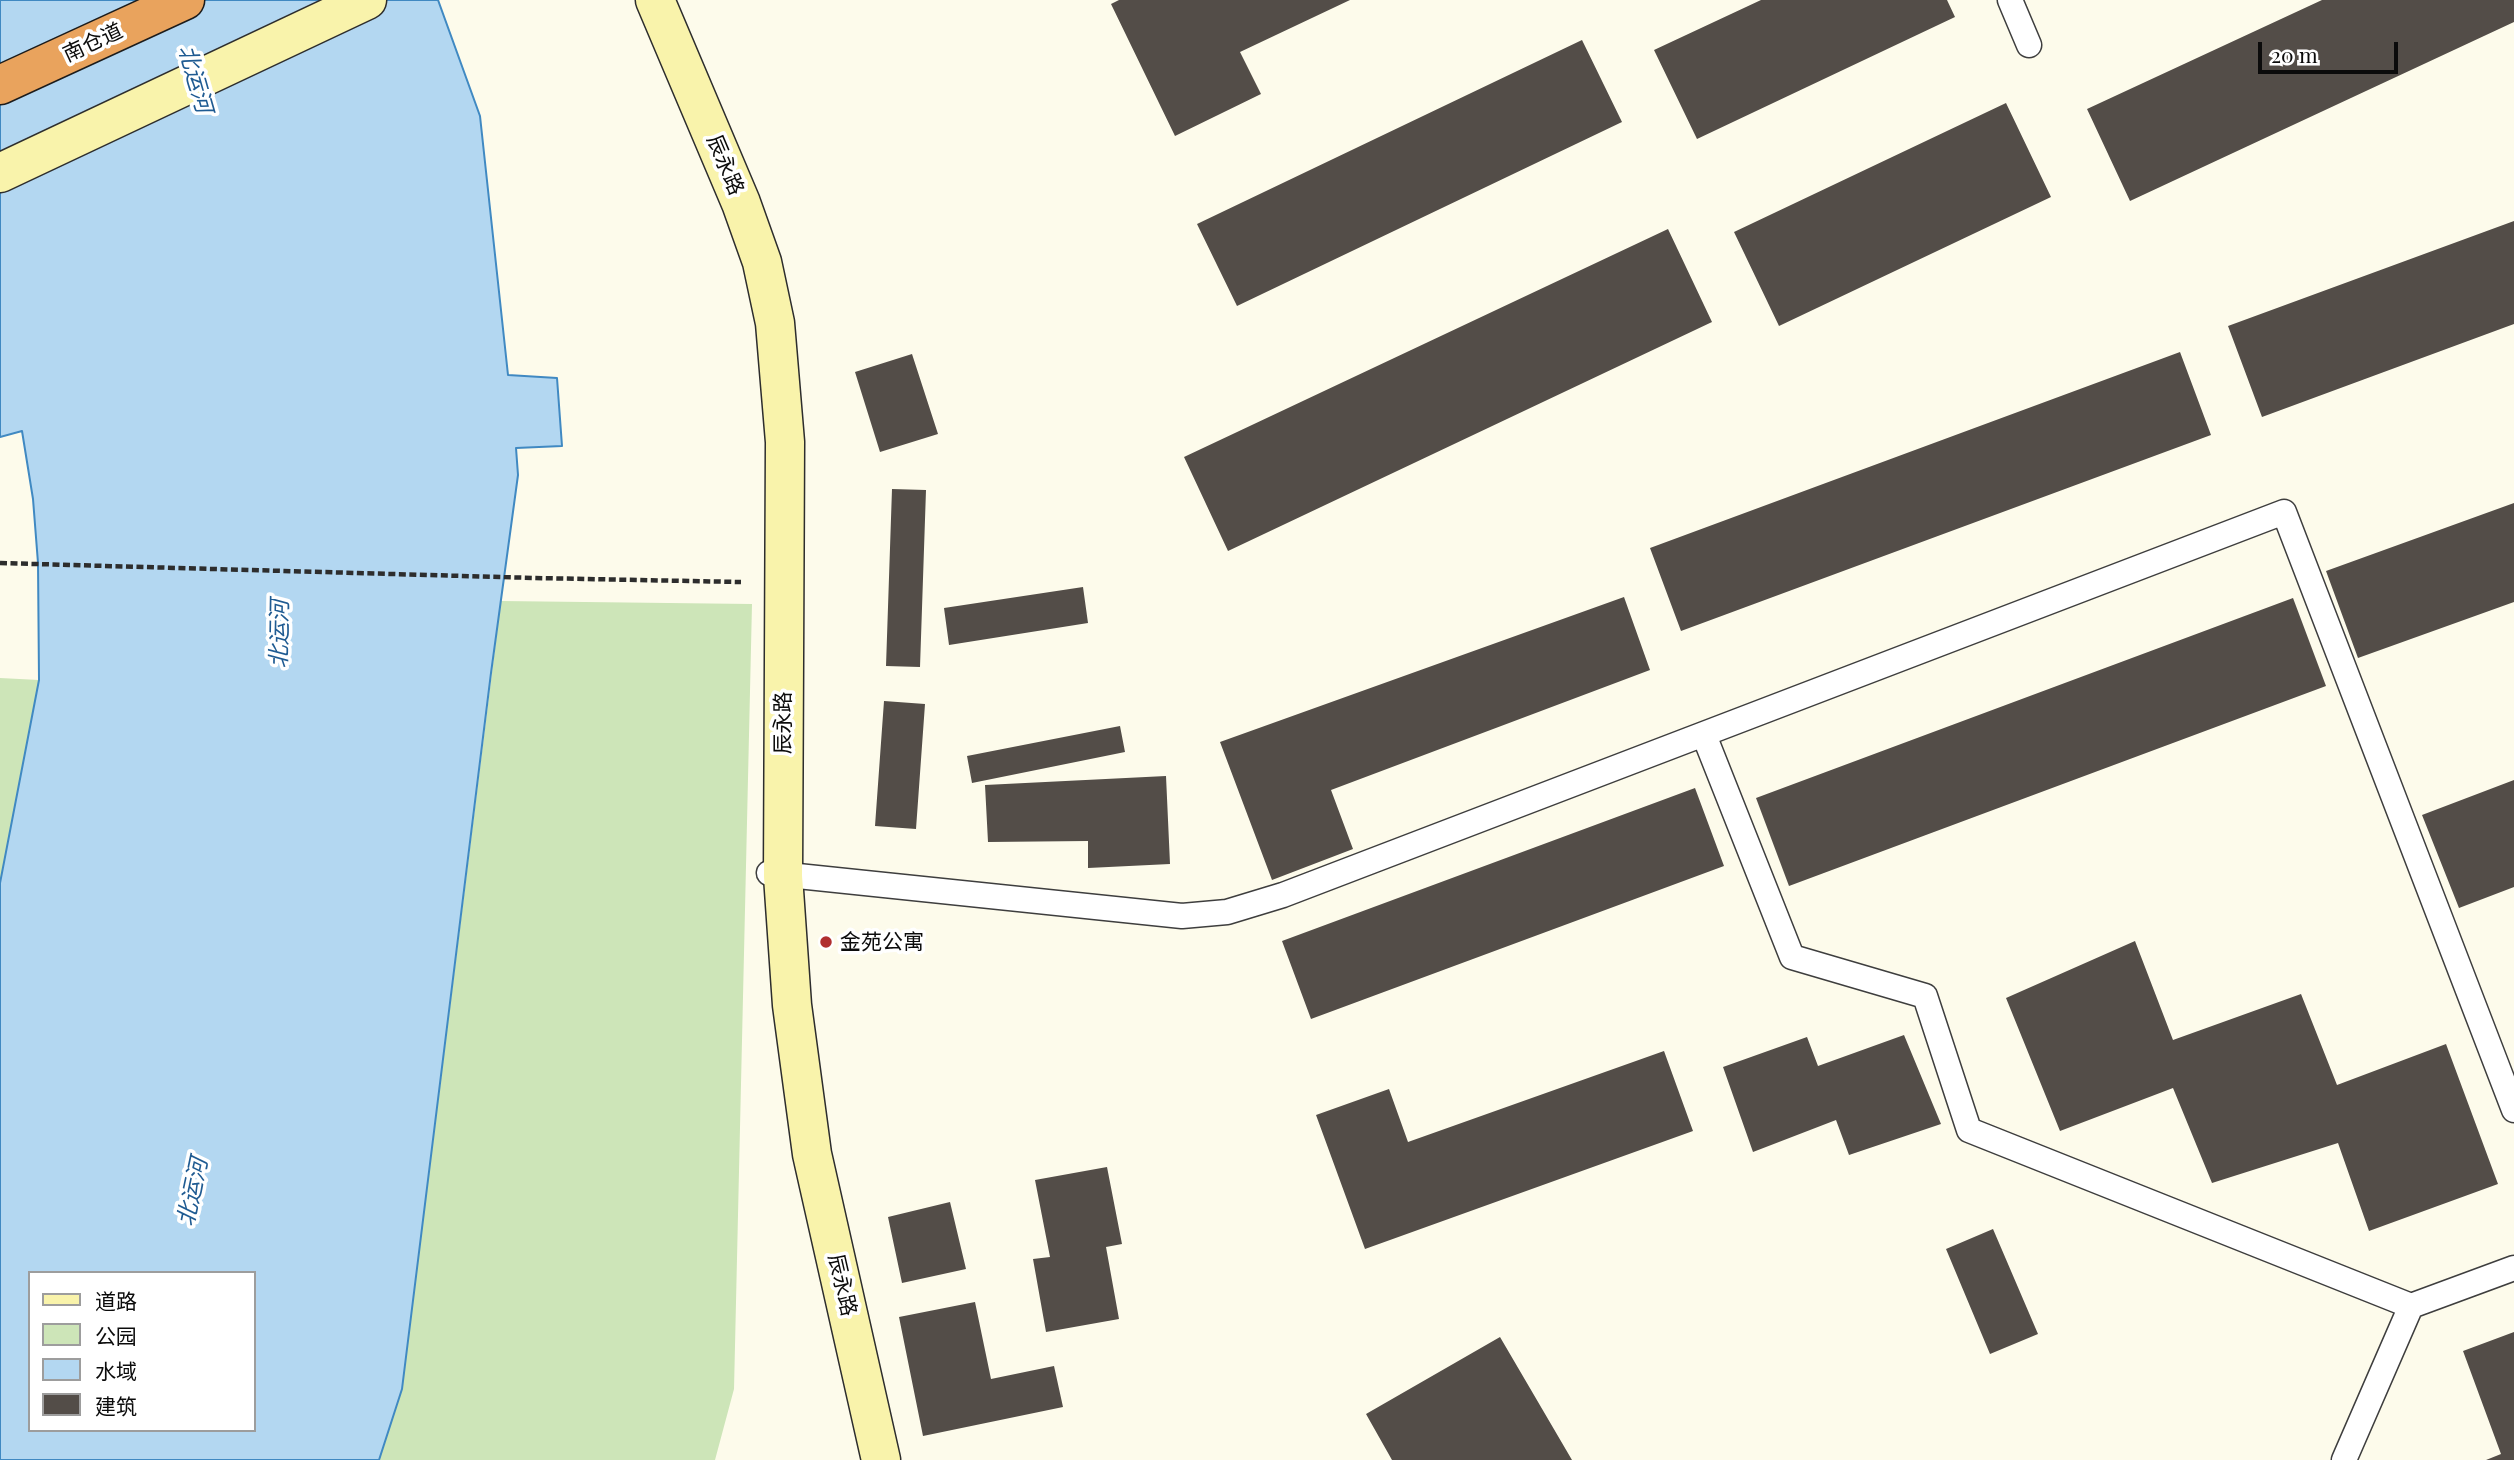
<!DOCTYPE html>
<meta charset="utf-8">
<style>
body{margin:0}
#map{position:relative;width:2514px;height:1460px;overflow:hidden;background:#fdfbeb;font-family:"Playfair Display","Noto Sans SC",serif}
canvas{display:block}
.legend{position:absolute;left:28px;top:1271px;width:228px;height:161px;box-sizing:border-box;background:#fff;border:2px solid #9d9d9d;margin:0;padding:9px 12px;list-style:none;font-size:21px;color:#0b0b0b}
.legend li{display:flex;align-items:center;gap:14px;height:35px}
.legend b{width:35px;border:2px solid #9d9d9d}
.scale{position:absolute;left:2258px;top:42px;width:140px;height:32px;box-sizing:border-box;border:4px solid #0b0b0b;border-top:0;padding-left:9px;font-size:21px;line-height:24px;white-space:nowrap;color:#0b0b0b;-webkit-text-stroke:5px #fff;paint-order:stroke}
</style>
<div id="map">
<canvas width="2514" height="1460"></canvas>
<ul class="legend">
<li><b style="height:9px;background:#f9f3ab"></b>道路</li>
<li><b style="height:19px;background:#cde5b8"></b>公园</li>
<li><b style="height:19px;background:#b3d7f1"></b>水域</li>
<li><b style="height:19px;background:#534d48"></b>建筑</li>
</ul>
<div class="scale">20 m</div>
</div>
<script>
const c = document.querySelector('canvas').getContext('2d');
c.lineJoin = 'round';
function paint(path, color) { c.fillStyle = color; c.fill(path, 'evenodd'); }
const toPath = rows => new Path2D(rows.map(r => 'M' + r).join(''));
function trace(path, color, width, dash) { c.strokeStyle = color; c.lineWidth = width; c.lineCap = dash ? 'butt' : 'round'; c.setLineDash(dash || []); c.stroke(path); }
function label(font, color, halo, rows, align = 'center') {
  c.font = font + ' "Playfair Display","Noto Sans SC",serif'; c.lineWidth = 7; c.setLineDash([]); c.textBaseline = 'middle'; c.strokeStyle = halo; c.fillStyle = color; for (const [text, x, y, turn = 0] of rows) {
    c.save(); c.translate(x, y); c.rotate((+turn || 0) * Math.PI / 180); c.textAlign = isNaN(turn) ? turn : align; if (halo) c.strokeText(text, 0, 0); c.fillText(text, 0, 0); c.restore();
  }
}
paint(toPath([
 [501,601,752,604,734,1389,715,1460,379,1460,402,1389],
 [0,678,39,680,0,883]
]), '#cde5b8');
const water = toPath([
 [0,0,438,0,480,116,508,375,557,378,562,446,516,448,518,475,491,673,402,1389,379,1460,0,1460,0,883,39,680,38,563,33,499,22,431,0,437,0,0],
 [30,1273,254,1273,254,1430,30,1430,30,1273]
]);
paint(water, '#b3d7f1');
trace(water, '#4089c2', 2);
paint(toPath([
 [1119,0,1350,0,1240,52,1261,94,1175,136,1111,4],
 [1761,0,1947,0,1955,17,1697,139,1654,50],
 [2322,0,2514,0,2514,22,2130,201,2087,109],
 [1582,40,1622,122,1237,306,1197,224],
 [2006,103,2051,197,1779,326,1734,232],
 [2514,221,2514,324,2262,417,2228,326],
 [1668,229,1712,322,1228,551,1184,457],
 [2180,352,2211,435,1681,631,1650,548],
 [912,354,938,434,880,452,855,372],
 [892,489,926,490,920,667,886,666],
 [2514,503,2514,602,2358,658,2326,571],
 [1083,587,1088,623,949,645,944,608],
 [1624,597,1650,670,1331,790,1353,849,1272,880,1220,742],
 [2293,598,2326,686,1789,886,1756,798],
 [884,701,925,704,916,829,875,826],
 [1120,726,1125,752,972,783,967,756],
 [1166,776,1170,864,1088,868,1088,841,988,842,985,785],
 [2514,780,2514,887,2459,908,2422,815],
 [1695,788,1724,866,1311,1019,1282,941],
 [2135,941,2173,1040,2301,994,2337,1085,2446,1044,2498,1184,2369,1231,2338,1143,2212,1183,2173,1088,2060,1131,2006,998],
 [1904,1035,1941,1124,1849,1155,1836,1120,1753,1152,1723,1067,1807,1037,1818,1066],
 [1664,1051,1693,1131,1365,1249,1316,1115,1389,1089,1408,1142],
 [1107,1167,1122,1244,1106,1247,1119,1319,1046,1332,1033,1259,1050,1257,1035,1180],
 [950,1202,966,1269,902,1283,888,1217],
 [1993,1229,2038,1334,1990,1354,1946,1249],
 [975,1302,991,1379,1054,1366,1063,1407,923,1436,899,1317],
 [2514,1332,2514,1460,2486,1460,2501,1454,2463,1351],
 [1500,1337,1572,1460,1392,1460,1366,1414]
]), '#534d48');
const lane = toPath([
 [2010,0,2029,45],
 [1704,735,1792,957,1925,996,1969,1130,2411,1306,2514,1268],
 [769,873,1182,916,1227,912,1283,895,2284,512,2514,1110],
 [2344,1460,2411,1306]
]);
const secondary = toPath([
 [655,0,741,203,762,262,775,323,785,442,783,876,792,1005,812,1154,881,1460],
 [0,173,367,0]
]);
const highway = toPath([
 [0,85,185,0]
]);
trace(lane, '#3e3e3e', 27);
trace(secondary, '#2d2d2d', 41);
trace(highway, '#1c1c1c', 41);
trace(toPath([
 [0,563,535,578,741,582]
]), '#2d2d2d', 4.5, [7, 3.5]);
trace(lane, '#fff', 24);
trace(secondary, '#f9f3ab', 38);
trace(highway, '#e9a35d', 38);
for (const [x, y, r, color] of [
 [826,942,7,"#b02f2f"]
]) { const dot = new Path2D(); dot.arc(x, y, r, 0, 2 * Math.PI); c.fillStyle = color; c.fill(dot); trace(dot, '#fff', 2.5); }
label('21px', '#0b0b0b', '#fff', [
 ["南仓道",93,43,-25],
 ["辰永路",725,165,67],
 ["辰永路",783,723,-90],
 ["辰永路",842,1285,77]
]);
label('21px', '#0b0b0b', '#fff', [
 ["金苑公寓",840,942]
], 'left');
label('italic 23px', '#1f5b92', '#fff', [
 ["北运河",195,79,74],
 ["北运河",280,634,-89],
 ["北运河",193,1192,-78]
]);
</script>
